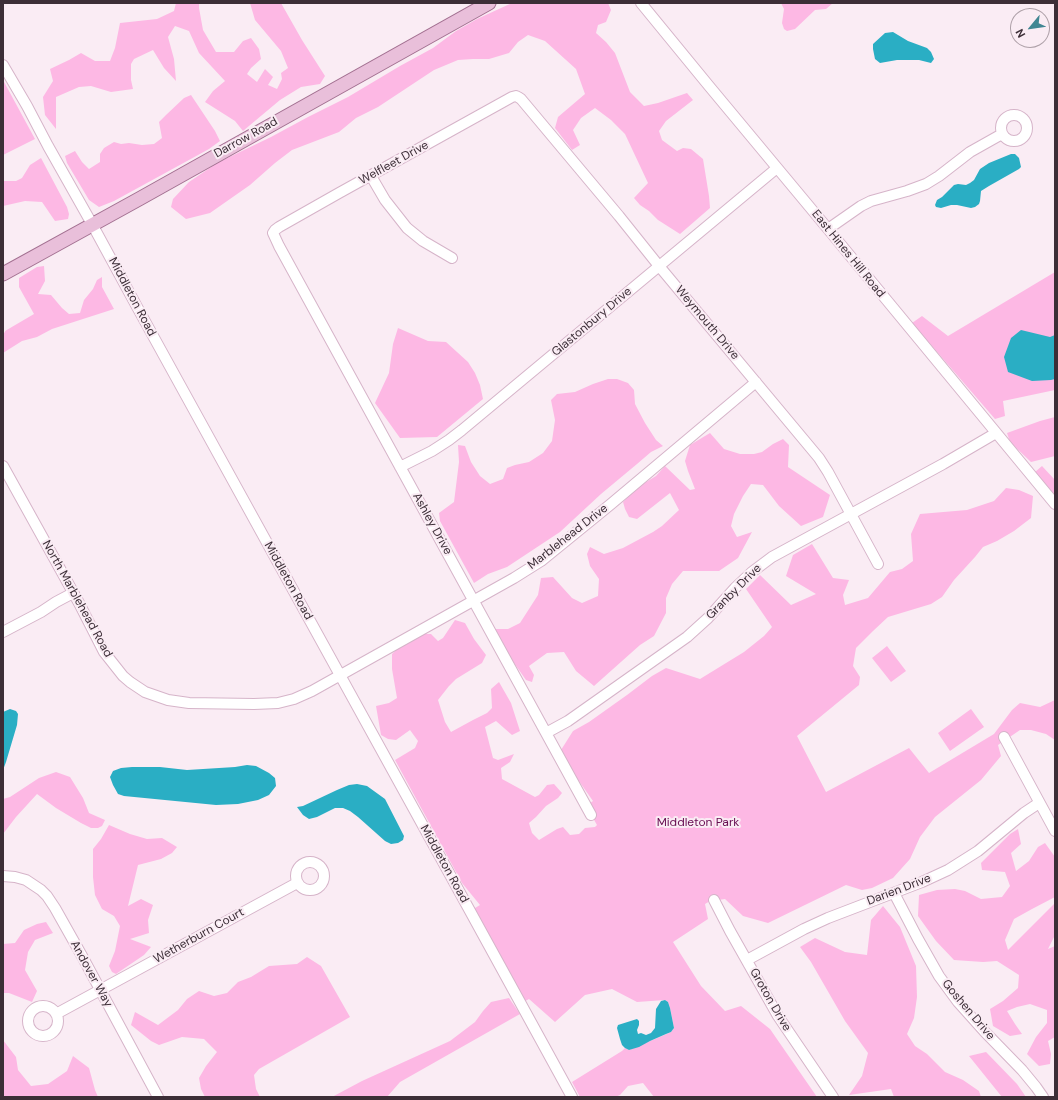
<!DOCTYPE html>
<style>
body{margin:0}
#map{position:relative;width:1058px;height:1100px;overflow:hidden;background:#faecf4;font-family:"DM Sans",sans-serif}
canvas{display:block}
.frame{position:absolute;inset:0;border:4px solid #3c2e37;pointer-events:none}
.north{position:absolute;left:1010px;top:8px;width:40px;height:40px;box-sizing:border-box;background:#faecf4;border:1px solid #aea0a8;border-radius:50%;rotate:241deg;font-size:11px;font-weight:700;line-height:16px;text-align:center;color:#3c2e37}
.north::after{content:'';display:block;margin:auto;width:14px;height:18px;background:#418693;clip-path:polygon(50% 0,100% 100%,50% 72%,0 100%)}
</style>
<div id="map">
<canvas width="1058" height="1100"></canvas>
<div class="frame"></div>
<div class="north">N</div>
</div>
<script>
const c = document.querySelector('canvas').getContext('2d');
c.lineJoin = 'round';
function paint(path, color) { c.fillStyle = color; c.fill(path, 'evenodd'); }
const toPath = rows => new Path2D(rows.map(r => 'M' + r).join(''));
function trace(path, color, width, dash) { c.strokeStyle = color; c.lineWidth = width; c.lineCap = dash ? 'butt' : 'round'; c.setLineDash(dash || []); c.stroke(path); }
function label(font, color, halo, rows, align = 'center') {
  c.font = font + ' "DM Sans",sans-serif'; c.lineWidth = 4; c.setLineDash([]); c.textBaseline = 'middle'; c.strokeStyle = halo; c.fillStyle = color; for (const [text, x, y, turn = 0] of rows) {
    c.save(); c.translate(x, y); c.rotate((+turn || 0) * Math.PI / 180); c.textAlign = isNaN(turn) ? turn : align; if (halo) c.strokeText(text, 0, 0); c.fillText(text, 0, 0); c.restore();
  }
}
paint(toPath([
 [176,3,199,3,199,8,203,30,216,52,234,52,243,41,251,38,259,49,261,59,251,68,247,74,257,82,265,69,273,77,268,85,277,89,282,79,281,73,288,68,281,51,255,20,250,3,281,3,302,40,325,76,320,84,301,87,280,100,243,131,235,121,205,102,213,91,225,81,199,53,189,31,175,26,168,37,174,59,176,81,164,68,153,50,134,59,131,64,131,80,133,89,111,92,91,86,79,87,56,97,56,129,45,115,43,97,53,81,50,69,69,60,81,53,95,61,110,61,115,48,120,23,157,19,174,11],
 [512,3,608,3,611,10,606,22,598,25,596,33,606,42,615,53,630,92,644,106,658,103,687,93,693,100,666,121,659,131,662,140,677,151,683,148,691,149,703,159,709,196,710,208,680,234,658,220,649,211,640,205,634,198,648,183,625,134,611,120,595,108,581,118,573,130,580,145,572,150,555,128,558,117,585,94,576,69,545,41,528,35,518,42,509,53,489,59,473,59,458,60,434,70,378,107,356,118,339,132,292,150,275,163,250,185,210,213,186,219,171,207,173,199,189,182,217,163,271,137,308,117,348,97,400,66,433,48,456,31,477,19],
 [781,3,833,3,826,9,815,10,795,29,787,31,784,29,782,23,784,9],
 [3,80,35,139,3,155],
 [191,95,215,131,220,141,209,149,114,201,99,207,89,200,67,163,65,156,75,151,82,162,89,169,100,162,100,154,104,148,114,142,121,144,129,143,142,145,154,144,162,138,159,122,166,115,184,98],
 [41,158,67,207,69,214,68,219,55,221,42,202,25,201,3,206,3,181,16,181,22,178,30,165],
 [44,266,45,281,38,294,51,295,62,308,69,314,80,313,84,300,93,289,97,280,102,277,102,287,114,309,52,329,37,337,22,341,3,353,3,334,5,332,5,331,34,314,19,287,19,278,37,267],
 [1055,272,1055,390,1003,401,1005,416,995,419,912,323,922,316,948,336],
 [398,328,428,341,446,342,468,362,475,373,480,385,483,399,437,437,400,438,375,403,389,373,393,344],
 [608,379,617,379,628,383,634,390,635,404,645,423,656,440,663,446,651,452,637,464,601,494,560,532,507,567,488,574,474,583,440,521,439,513,454,502,459,462,458,445,465,446,471,462,480,476,490,484,503,479,507,468,515,465,529,462,543,453,552,441,555,420,551,400,557,394,575,392,593,384],
 [1055,417,1055,456,1031,462,1010,442,1007,433,1040,421],
 [710,433,724,449,740,454,754,454,762,452,773,444,783,439,789,445,788,467,830,495,823,517,801,526,779,506,763,485,751,484,743,496,734,514,731,526,737,537,752,532,738,558,719,571,683,571,672,584,666,598,666,613,654,636,640,645,594,686,576,671,564,652,547,653,529,666,534,675,532,682,526,680,502,646,494,629,508,629,520,623,538,595,541,578,553,577,572,598,582,603,598,596,599,579,590,566,587,554,590,547,604,554,623,548,653,532,662,526,679,510,670,493,637,519,629,517,625,509,623,502,638,487,656,476,665,466,690,490,695,489,688,471,685,461,690,445],
 [1042,466,1055,480,1055,495,1035,472],
 [1006,488,1019,490,1033,496,1031,518,1014,531,997,541,983,547,975,557,954,580,942,597,931,604,888,617,873,631,856,648,853,666,860,677,859,685,797,736,826,792,909,748,929,773,994,734,1012,710,1020,703,1040,707,1055,700,1055,740,1046,734,1031,730,1020,730,998,745,1001,756,981,780,935,817,920,837,910,859,893,878,872,888,862,890,846,885,768,923,743,916,725,899,718,900,717,897,705,904,708,919,673,942,701,986,725,1011,741,1006,770,1029,817,1097,654,1097,643,1083,628,1086,620,1095,615,1097,580,1097,572,1082,622,1051,625,1048,629,1050,650,1041,655,1039,671,1032,674,1028,670,1008,668,1002,665,1000,637,1002,612,989,585,995,555,1022,529,999,520,1004,470,911,480,905,462,883,395,760,415,748,418,741,410,730,396,740,388,739,381,735,376,706,389,703,397,698,392,669,392,654,413,634,431,634,438,641,443,638,455,620,465,623,474,639,486,655,482,663,456,679,449,686,438,700,445,722,451,732,473,720,487,713,492,708,491,689,499,682,511,703,520,731,512,735,496,721,485,727,493,758,498,760,514,754,510,762,501,768,502,779,535,797,539,795,547,785,554,784,562,793,558,798,546,806,536,817,529,823,532,833,539,840,557,829,563,827,570,835,579,834,585,828,595,827,597,825,586,806,593,801,576,777,561,750,573,731,589,722,627,695,652,676,666,668,700,679,744,652,764,636,772,627,746,589,760,575,791,605,816,594,786,576,793,555,812,544,833,578,849,580,843,595,845,605,868,598,890,572,902,569,913,561,911,534,920,514,967,510,994,501],
 [887,646,906,671,891,682,872,658],
 [971,709,984,727,950,751,938,733],
 [56,772,70,777,83,798,89,813,105,820,102,826,98,828,91,828,81,823,56,808,37,794,16,817,3,834,3,799,10,797,39,778],
 [109,825,130,834,147,839,162,838,177,847,172,853,161,859,138,865,128,906,141,899,153,905,148,920,149,933,130,939,151,947,144,955,116,974,112,972,109,966,115,951,120,926,114,916,102,909,95,895,93,877,93,849,101,839],
 [1018,829,1021,844,1011,853,1016,871,1029,861,1038,847,1045,843,1055,857,1055,897,1032,909,1014,919,1005,940,1008,950,1055,903,1055,935,1048,949,1055,946,1055,1037,1048,1041,1051,1054,1050,1064,1039,1066,1027,1054,1036,1037,1047,1023,1047,1010,1030,1004,1017,1007,1007,1011,1015,1024,1022,1034,1010,1036,993,1026,990,1009,1003,1001,1018,988,1019,975,997,961,983,962,954,960,936,941,918,916,919,895,937,890,955,889,965,891,981,899,1002,897,1010,886,1005,872,982,870,981,863,1010,834],
 [883,906,900,927,916,966,917,997,914,1018,907,1034,915,1046,927,1054,945,1072,963,1080,979,1091,981,1097,894,1097,891,1089,849,1095,862,1076,868,1053,845,1021,811,962,800,947,815,938,845,952,867,955,871,920],
 [46,922,53,933,35,940,28,952,25,970,37,991,32,1002,9,993,3,993,3,944,15,943,24,930,37,924],
 [307,957,321,966,350,1017,259,1069,254,1075,256,1089,260,1097,205,1097,201,1089,199,1078,206,1066,217,1052,204,1039,182,1037,159,1045,151,1041,131,1025,135,1012,158,1025,178,1010,187,999,199,991,214,996,227,993,238,982,251,977,269,966,297,964],
 [509,998,520,1014,400,1082,387,1097,332,1097,362,1081,450,1041,475,1022,483,1011,491,1002],
 [3,1040,16,1057,18,1070,31,1086,48,1084,67,1071,73,1056,89,1068,95,1090,98,1097,3,1097],
 [986,1052,1017,1084,1026,1097,1002,1097,969,1056]
]), '#fdb8e4');
paint(toPath([
 [893,32,908,41,927,48,931,52,934,59,931,63,919,60,897,60,880,63,875,59,873,49,873,44,885,33],
 [1011,154,1015,154,1019,158,1021,167,1019,169,989,186,981,191,980,201,979,204,975,207,971,208,957,205,951,205,941,208,936,207,935,205,937,200,942,197,954,185,958,184,966,185,970,183,974,180,980,169,989,163],
 [1021,330,1050,337,1055,335,1055,379,1051,380,1032,381,1008,372,1004,357,1011,338],
 [10,709,16,711,18,714,17,725,6,762,3,770,3,712],
 [247,765,256,766,269,773,275,778,276,786,269,795,258,800,238,804,216,805,124,796,118,794,113,785,110,777,113,771,121,768,132,767,160,767,187,770,235,767],
 [357,784,367,786,385,799,404,836,403,840,398,843,391,844,385,841,358,817,350,811,343,808,335,808,317,817,309,819,303,815,297,807,303,806,337,790,349,785],
 [665,1000,668,1002,670,1008,674,1028,671,1032,666,1034,650,1041,639,1047,629,1050,625,1048,622,1045,620,1039,617,1028,618,1025,637,1019,639,1021,639,1025,637,1030,638,1034,641,1033,646,1035,651,1033,655,1028,656,1009,661,1001]
]), '#2aaec4');
const minor = toPath([
 [641,3,709,86,828,229,1055,504],
 [3,65,27,106,48,146,92,224,136,305,448,871,470,911,572,1097],
 '1001 128a13 13 0 1 1 26 0a13 13 0 1 1-26 0Z',
 [371,176,385,200,407,228,423,241,452,258],
 [828,229,861,206,871,201,907,191,926,184,939,176,970,152,1002,134],
 [3,466,79,603,104,652,123,676,130,682,145,692,168,700,189,703,254,704,278,703,294,699,312,691,514,578,541,561,611,504,756,382],
 [400,467,432,451,449,440,462,430,777,168],
 [3,632,41,612,56,602,73,593],
 [546,733,568,721,687,637,708,618,735,588,752,572,772,557,943,464,996,433],
 [1004,737,1055,831],
 [591,815,279,246,273,233,275,230,279,227,339,193,512,97,516,96,518,97,521,99,619,216,659,266,819,458,828,472,878,564],
 '296 876a14 14 0 1 1 28 0a14 14 0 1 1-28 0Z',
 [3,876,15,877,26,880,41,890,47,896,55,908,82,956,158,1097],
 [894,893,918,939,939,976,958,1002,984,1031,1022,1070,1036,1087,1043,1097],
 [714,900,730,931,778,1016,833,1097],
 [747,960,804,929,828,918,922,882,948,870,978,851,1024,813,1039,803],
 '28 1021a15 15 0 1 1 30 0a15 15 0 1 1-30 0Z',
 [56,1014,297,883]
]);
const major = toPath([
 [3,274,139,199,489,3]
]);
trace(minor, '#d6b4c9', 12);
trace(major, '#a37091', 15);
trace(minor, '#fff', 10);
trace(major, '#e9bfda', 13);
label('12px', '#3c2e37', '#faecf4', [
 ["Darrow Road",246,138,-29],
 ["Welfleet Drive",394,163,-29],
 ["East Hines Hill Road",848,254,51],
 ["Middleton Road",132,297,62],
 ["Glastonbury Drive",592,322,-40],
 ["Weymouth Drive",707,323,50],
 ["Ashley Drive",432,524,61],
 ["Marblehead Drive",568,537,-38],
 ["Middleton Road",288,581,61],
 ["Granby Drive",734,592,-45],
 ["North Marblehead Road",77,599,61],
 ["Middleton Road",444,864,61],
 ["Darien Drive",899,890,-21],
 ["Wetherburn Court",199,936,-29],
 ["Andover Way",91,974,61],
 ["Groton Drive",770,1000,60],
 ["Goshen Drive",968,1010,50]
]);
label('12px', '#670c51', '#faecf4', [
 ["Middleton Park",698,823]
]);
</script>
